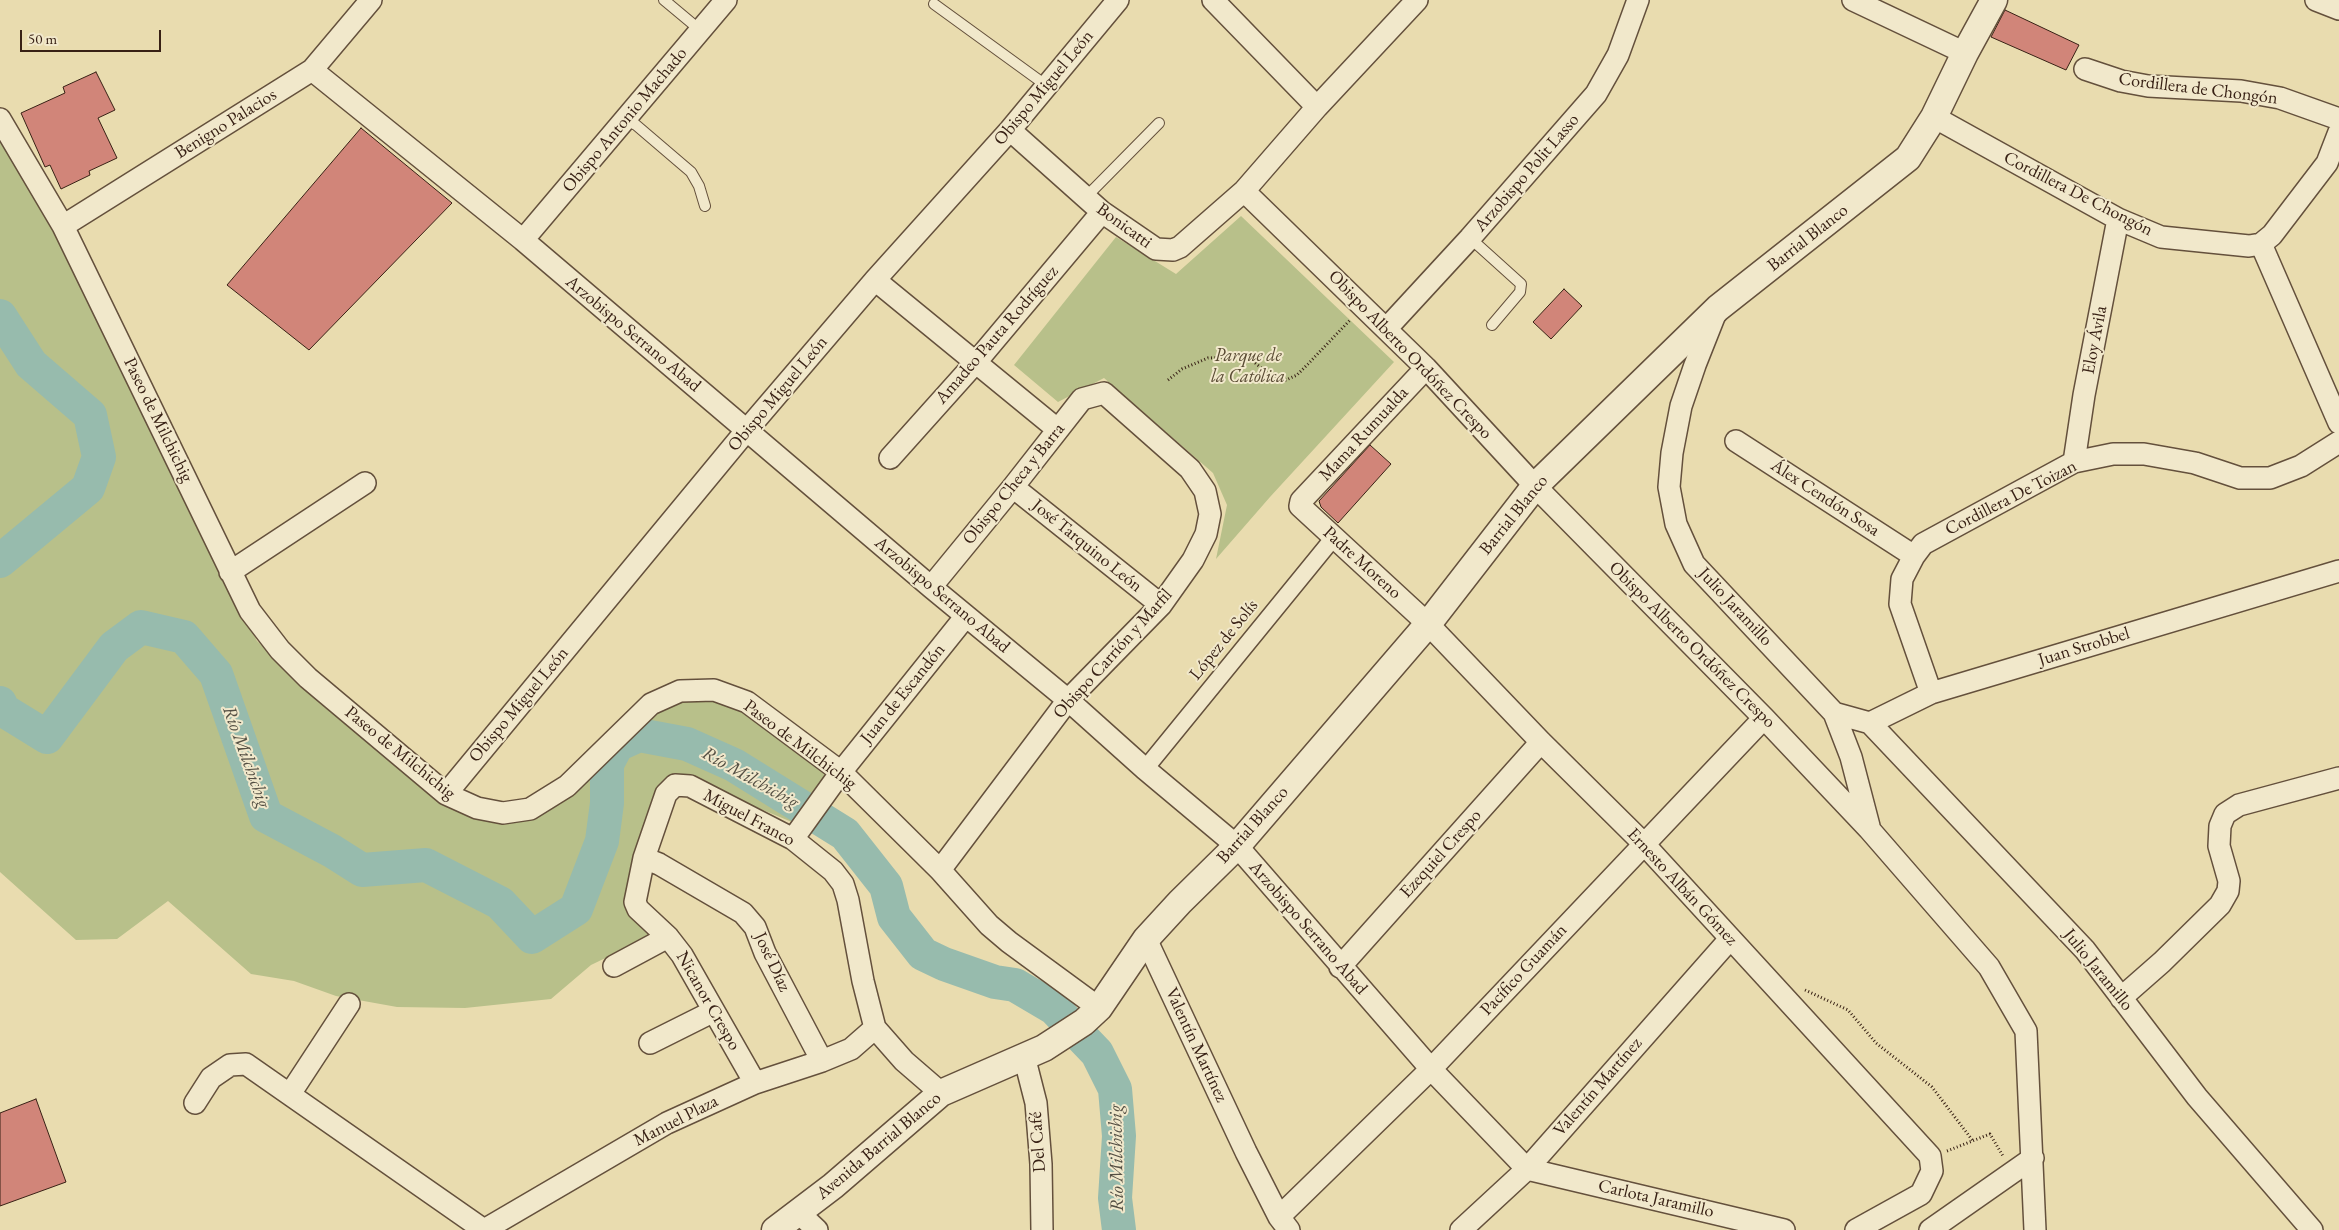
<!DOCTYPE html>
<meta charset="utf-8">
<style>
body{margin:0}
#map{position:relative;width:2339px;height:1230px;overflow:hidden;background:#e9dcaf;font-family:"EB Garamond",serif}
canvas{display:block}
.scale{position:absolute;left:20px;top:30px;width:141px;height:22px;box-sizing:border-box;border:2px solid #382115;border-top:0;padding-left:6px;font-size:15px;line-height:18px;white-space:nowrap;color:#382115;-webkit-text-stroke:4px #f1e8cb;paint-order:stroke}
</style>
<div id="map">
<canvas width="2339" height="1230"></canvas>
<div class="scale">50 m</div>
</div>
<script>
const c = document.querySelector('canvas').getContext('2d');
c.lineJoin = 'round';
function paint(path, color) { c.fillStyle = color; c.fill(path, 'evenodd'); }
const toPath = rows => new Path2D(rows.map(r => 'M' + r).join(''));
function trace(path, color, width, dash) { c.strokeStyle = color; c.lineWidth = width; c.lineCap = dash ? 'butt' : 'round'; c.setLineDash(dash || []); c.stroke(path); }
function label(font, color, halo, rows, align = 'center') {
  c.font = font + ' "EB Garamond",serif'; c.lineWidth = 4; c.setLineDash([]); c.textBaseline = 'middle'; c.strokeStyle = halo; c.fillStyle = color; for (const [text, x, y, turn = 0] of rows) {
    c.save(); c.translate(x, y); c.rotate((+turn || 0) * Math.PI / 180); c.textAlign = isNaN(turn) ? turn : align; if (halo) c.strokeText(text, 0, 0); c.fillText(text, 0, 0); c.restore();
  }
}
paint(toPath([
 [0,129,50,207,135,399,257,641,440,802,537,815,571,796,656,708,684,698,713,700,746,709,834,777,799,825,674,773,657,787,631,903,653,935,591,965,551,999,465,1008,397,1007,336,996,294,981,251,974,168,901,117,939,76,940,0,872],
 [1241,216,1394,362,1270,497,1216,559,1227,505,1213,473,1104,378,1058,402,1014,365,1116,237,1176,274]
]), '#b8c08a');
trace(toPath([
 [0,316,31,364,90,415,99,457,88,488,0,561],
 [0,703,3,710,47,737,114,647,141,627,184,637,216,674,266,816,332,851,362,870,426,865,500,903,532,937,576,909,602,841,607,803,607,764,617,745,639,735,687,744,734,765,845,834,886,886,894,917,923,954,944,964,995,982,1015,985,1054,1008,1097,1053,1115,1089,1119,1136,1115,1198,1119,1230]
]), '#97bbad', 34);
const building = toPath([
 [2005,10,2079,45,2066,70,1991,37,2005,10],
 [96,72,115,110,98,118,117,158,89,171,90,175,61,189,50,165,45,167,21,113,65,93,63,87,96,72],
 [361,128,452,203,309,350,227,285,361,128],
 [1564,289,1582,306,1551,339,1533,322,1564,289],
 [1370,445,1391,464,1338,523,1321,507,1319,501,1370,445],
 [36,1099,66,1182,0,1206,0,1113,36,1099]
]);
paint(building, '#d18579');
trace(building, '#382115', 1);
const service = toPath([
 [664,0,700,30],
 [934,4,1047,86],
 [625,119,636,125,691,172,699,186,705,206],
 [1086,197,1159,123],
 [1470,238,1521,284,1520,292,1492,325]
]);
const pedestrian = toPath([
 [1145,769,1335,536]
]);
const minor = toPath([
 [1213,0,1317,107],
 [1853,0,1965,53],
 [2316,0,2339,9],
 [2085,69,2121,81,2148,86,2241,91,2280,98,2339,119],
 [312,70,523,240,931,587,1068,700,1145,769,1237,846,1431,1069,1527,1169],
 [1934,117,2118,219,2161,237,2249,246,2261,244],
 [0,119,63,226,250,611,280,650,308,678,446,794,477,808,503,813,530,809,567,786,651,704,680,691,714,690,747,702,841,772,940,870,989,925,1009,942,1099,1008],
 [1010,130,1102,212,1156,249,1173,250,1180,247,1244,191,1317,107,1417,0],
 [2339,132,2327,163,2272,235,2261,244,2339,423],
 [1244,191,1426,368,1535,486,1764,718,1869,829,1989,967,2026,1031,2035,1230],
 [63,226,312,70,371,0],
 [523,240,726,0],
 [875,280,1057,429],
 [1716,312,1695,365,1681,406,1672,453,1669,487,1676,524,1694,564,1834,713,1851,757,1869,826],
 [1387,328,1470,238,1596,94,1618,55,1638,0],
 [1426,368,1301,501,1300,506,1428,624,1541,742,1643,843,1930,1156,1932,1171,1921,1194,1856,1230],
 [1736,441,1914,556],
 [890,458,976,362,1102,212],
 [2074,462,2084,395,2118,219],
 [1013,487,1161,605],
 [230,572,365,483],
 [931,587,1013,487,1082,399,1104,393,1190,469,1205,491,1210,514,1206,534,1193,560,1161,605,1068,700,940,870],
 [1931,693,1900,604,1902,579,1914,556,1923,544,2074,462,2113,454,2144,454,2195,463,2240,478,2270,478,2301,466,2339,442],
 [1834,713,1870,723,1931,693,2339,571],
 [1870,723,2085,950,2197,1097,2312,1230],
 [446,794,746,431,875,280,1010,130,1118,0],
 [793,839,841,772,966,616],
 [644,858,659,864,743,913,755,927,765,953,822,1061],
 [1146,939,1246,1152,1279,1217,1289,1230],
 [614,966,668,937],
 [1340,967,1541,742],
 [2121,998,2162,962,2220,905,2228,891,2229,881,2219,846,2220,826,2225,814,2239,805,2339,778],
 [650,1043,714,1011],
 [1024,1056,1036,1103,1041,1164,1042,1230],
 [755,1083,682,955,668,937,638,909,635,902,644,858,666,794,675,785,690,786,793,839,833,871,843,884,848,900,863,981,875,1028,904,1061,941,1093],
 [290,1094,349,1004],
 [195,1103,211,1078,230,1065,246,1064,484,1230],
 [1527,1169,1784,1230],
 [798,1212,817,1230],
 [1279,1217,1431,1069,1764,718],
 [484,1230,667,1123,755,1083,822,1061,851,1049,875,1028],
 [1461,1230,1527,1169,1730,939],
 [1930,1230,2033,1158]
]);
const tertiary = toPath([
 [775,1230,833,1186,941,1093,1044,1048,1084,1022,1099,1008,1146,939,1180,902,1237,846,1428,624,1535,486,1718,308,1908,158,1934,117,1965,53,1994,0]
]);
trace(service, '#64503c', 12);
trace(pedestrian, '#64503c', 19);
trace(minor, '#64503c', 24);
trace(tertiary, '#64503c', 29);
trace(toPath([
 [1168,380,1182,369,1208,358,1239,357,1253,361,1268,374,1286,380,1297,375,1308,364,1351,319],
 [1805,990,1848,1010,1876,1043,1932,1087,1973,1141],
 [1947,1151,1990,1134,2003,1156]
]), '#382115', 3, [1, 2.5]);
trace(service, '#f1e8cb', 10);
trace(pedestrian, '#f1e8cb', 16);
trace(minor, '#f1e8cb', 21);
trace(tertiary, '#f1e8cb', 26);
label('18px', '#382115', '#f1e8cb', [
 ["Obispo Miguel León",1044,88,-50],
 ["Cordillera de Chongón",2198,89,7],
 ["Obispo Antonio Machado",625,120,-50],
 ["Benigno Palacios",226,124,-32],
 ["Arzobispo Polit Lasso",1527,173,-49],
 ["Cordillera De Chongón",2078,194,27],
 ["Bonicatti",1124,226,36],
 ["Barrial Blanco",1808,238,-38],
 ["Arzobispo Serrano Abad",633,334,40],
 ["Amadeo Pauta Rodríguez",997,335,-49],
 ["Eloy Ávila",2095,340,-79],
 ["Obispo Alberto Ordóñez Crespo",1410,355,46],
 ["Obispo Miguel León",778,394,-50],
 ["Paseo de Milchichig",158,420,64],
 ["Mama Rumualda",1364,434,-47],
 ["Obispo Checa y Barra",1014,484,-51],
 ["Álex Cendón Sosa",1825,498,33],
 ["Cordillera De Toizan",2011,498,-27],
 ["Barrial Blanco",1514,515,-51],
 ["José Tarquino León",1087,546,39],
 ["Padre Moreno",1362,563,42],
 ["Arzobispo Serrano Abad",942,595,40],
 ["Julio Jaramillo",1735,607,47],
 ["López de Solís",1224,640,-51],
 ["Obispo Alberto Ordóñez Crespo",1692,645,45],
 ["Juan Strobbel",2084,647,-17],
 ["Obispo Carrión y Marfil",1113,654,-48],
 ["Juan de Escandón",903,694,-51],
 ["Obispo Miguel León",519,705,-50],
 ["Paseo de Milchichig",800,745,37],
 ["Paseo de Milchichig",400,753,39],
 ["Miguel Franco",749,818,28],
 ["Barrial Blanco",1253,825,-48],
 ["Ezequiel Crespo",1441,854,-48],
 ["Ernesto Albán Gómez",1682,887,47],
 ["Arzobispo Serrano Abad",1308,928,49],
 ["José Díaz",772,962,65],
 ["Pacífico Guamán",1524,970,-47],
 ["Julio Jaramillo",2098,970,51],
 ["Nicanor Crespo",708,1001,60],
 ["Valentín Martínez",1196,1045,65],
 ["Valentín Martínez",1598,1087,-49],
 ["Manuel Plaza",676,1121,-27],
 ["Del Café",1038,1142,-94],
 ["Avenida Barrial Blanco",879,1146,-40],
 ["Carlota Jaramillo",1656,1199,13]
]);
label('italic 18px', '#584932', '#f1e8cb', [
 ["Parque de",1248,356],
 ["la Católica",1248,377]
]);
label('italic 19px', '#544f43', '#f1e8cb', [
 ["Río Milchichig",246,757,70],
 ["Río Milchichig",750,778,29],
 ["Río Milchichig",1117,1158,-91]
]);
</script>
